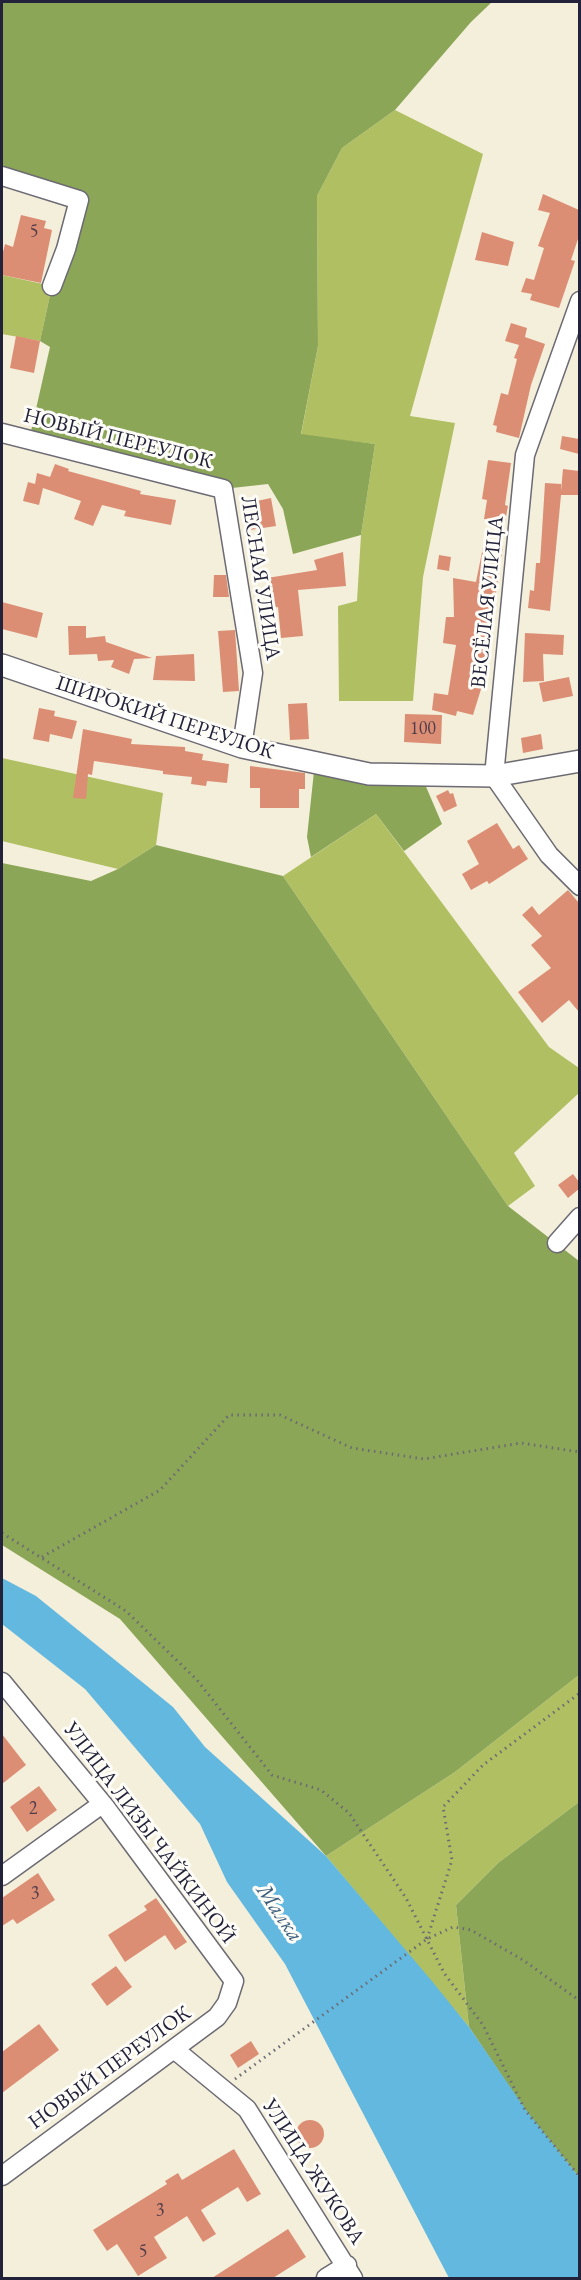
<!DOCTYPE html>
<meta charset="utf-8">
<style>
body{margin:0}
#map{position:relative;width:581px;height:2280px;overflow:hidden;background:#f4efdb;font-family:"EB Garamond",serif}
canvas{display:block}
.frame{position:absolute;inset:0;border:3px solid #22223b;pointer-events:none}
</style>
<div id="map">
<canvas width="581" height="2280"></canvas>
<div class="frame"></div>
</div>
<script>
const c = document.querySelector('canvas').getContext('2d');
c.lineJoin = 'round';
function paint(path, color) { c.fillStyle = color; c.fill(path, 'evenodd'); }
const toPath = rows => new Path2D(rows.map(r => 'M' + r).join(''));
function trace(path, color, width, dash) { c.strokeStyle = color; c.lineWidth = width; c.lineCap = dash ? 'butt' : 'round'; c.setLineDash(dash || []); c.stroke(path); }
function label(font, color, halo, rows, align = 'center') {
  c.font = font + ' "EB Garamond",serif'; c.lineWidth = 6; c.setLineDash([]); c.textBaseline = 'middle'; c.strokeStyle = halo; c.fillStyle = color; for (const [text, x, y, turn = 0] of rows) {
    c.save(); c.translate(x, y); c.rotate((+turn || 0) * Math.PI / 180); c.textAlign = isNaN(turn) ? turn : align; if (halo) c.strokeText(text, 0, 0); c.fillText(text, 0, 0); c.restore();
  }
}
paint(toPath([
 [395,110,483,154,410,416,455,423,423,577,413,701,339,701,338,606,357,601,361,535,375,444,301,435,318,346,317,196,342,148],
 [2,275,52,286,40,341,2,334],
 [2,758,163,793,156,845,118,869,2,841],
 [376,814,549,1047,579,1068,579,1093,514,1153,535,1186,508,1206,283,876],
 [579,1675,579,1802,498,1863,456,1905,469,2027,326,1856,455,1772]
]), '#b0bf61');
paint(toPath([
 [2,2,492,2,471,22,395,110,342,148,317,196,318,346,301,434,375,444,361,535,293,554,283,509,268,484,223,489,29,440,50,347,40,341,52,286,79,200,2,176],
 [315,762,421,775,442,824,404,851,376,814,311,857,307,837],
 [156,845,283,876,508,1206,579,1261,579,1675,455,1772,326,1856,120,1619,2,1545,2,863,91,881,118,869],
 [579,1802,579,2177,525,2110,469,2027,456,1905,498,1863]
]), '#8ca657');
paint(toPath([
 [2,1578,36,1596,173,1707,205,1747,326,1856,431,1980,469,2027,526,2110,579,2177,579,2278,449,2278,285,1964,227,1882,200,1824,85,1689,2,1624]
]), '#62b8df');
paint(toPath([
 [543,194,579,210,579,236,571,260,575,261,559,308,530,300,532,294,521,292,526,278,534,280,544,248,538,246,550,213,538,210],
 [21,215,46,221,44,228,52,230,41,283,2,275,2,256,5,244,13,247],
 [482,232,514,242,508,266,475,260],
 [511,323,527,328,525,337,545,344,531,385,519,438,496,432,497,426,493,425,501,393,508,395,517,359,514,358,519,345,505,341],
 [16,336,40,341,34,373,10,368],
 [562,436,579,439,579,454,560,449],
 [488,460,511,463,505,505,508,506,505,522,484,519,487,500,482,499],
 [55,464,69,469,68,471,141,491,140,494,176,500,171,525,124,516,126,511,102,505,93,526,74,519,81,501,43,488,39,505,23,501,28,482,35,484,37,473,50,477],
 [563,469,579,471,579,495,561,495,550,611,528,608,530,590,534,591,536,563,540,563,545,483,561,484,561,491],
 [271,498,276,526,250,530,247,512,254,511,252,502],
 [484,542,503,546,482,686,473,715,457,711,456,716,432,710,434,693,448,695,456,645,443,643,446,617,454,617,453,578,476,582],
 [343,552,346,586,298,590,303,636,281,638,278,607,272,608,267,578,317,570,314,560],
 [439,555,451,557,449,571,437,569],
 [214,575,226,575,229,597,213,597],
 [2,602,43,613,37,638,2,629],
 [68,626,86,626,86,638,105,636,106,642,152,658,134,659,129,674,111,667,114,660,98,661,97,654,69,655],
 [235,630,239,691,223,692,218,631],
 [525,633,564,635,563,655,543,654,544,681,523,682],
 [194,654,195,681,153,680,156,656],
 [569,677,573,696,543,702,539,683],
 [307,703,309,739,290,740,288,704],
 [39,708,55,711,54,716,77,721,72,739,50,734,49,742,33,739],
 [405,714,442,715,441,744,404,742],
 [83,729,132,739,131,744,185,747,185,751,203,754,202,760,229,764,227,783,207,781,206,786,191,784,192,777,163,774,163,771,94,761,92,775,88,774,86,799,73,798],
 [541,734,543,749,523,753,521,738],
 [250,766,305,773,305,789,299,789,299,808,260,808,260,788,250,788],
 [448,790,450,794,453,793,457,806,444,812,436,796],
 [497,823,513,849,519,845,528,859,489,884,487,881,471,890,462,874,479,864,467,841],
 [568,890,579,903,579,1012,569,1000,542,1023,518,992,551,968,531,945,542,936,522,915,532,906,539,915],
 [573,1174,579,1182,579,1189,568,1198,558,1185],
 [2,1734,26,1765,2,1784],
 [39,1786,57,1810,27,1832,10,1807],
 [38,1873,55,1900,17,1924,13,1919,2,1926,2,1898],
 [156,1898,187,1942,175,1950,165,1935,125,1962,108,1935,147,1910,144,1906],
 [116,1966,132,1987,107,2006,91,1984],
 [39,2024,59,2050,2,2093,2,2052],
 [251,2041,259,2054,238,2068,230,2055],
 '296 2134a14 14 0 1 1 28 0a14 14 0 1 1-28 0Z',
 [234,2149,261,2194,247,2202,238,2187,201,2210,216,2234,203,2242,187,2216,154,2237,167,2258,138,2276,117,2244,107,2251,93,2230,167,2184,165,2181,178,2173,182,2180],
 [288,2229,306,2257,273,2278,212,2278]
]), '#dc8e75');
const minor = toPath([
 [2,176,79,200,66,249,52,286],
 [580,301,525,455,494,776,549,855,580,886],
 [2,433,223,489,253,673,242,747],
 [557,1243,580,1217],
 [2,1682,106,1808,234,1981,227,2003,217,2017,2,2176],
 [2,1876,102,1804],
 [174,2049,247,2109,353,2278],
 [326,2278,347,2265]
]);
const tertiary = toPath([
 [2,665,242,747,369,774,494,776,580,761]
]);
trace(minor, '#6c6a73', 21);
trace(tertiary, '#6c6a73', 24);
trace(toPath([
 [2,1533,126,1611,197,1680,272,1775,321,1790,349,1813,406,1898,444,1973,483,2025,525,2110,580,2177],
 [42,1557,160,1490,229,1415,280,1415,352,1448,424,1459,521,1443,580,1452],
 [427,1939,452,1860,443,1807,483,1765,580,1693],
 [235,2079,427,1939,453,1927,471,1930,523,1960,580,2001]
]), '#6c6a73', 3, [1.5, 4.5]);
trace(minor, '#fff', 18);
trace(tertiary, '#fff', 21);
label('18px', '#503d4a', null, [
 ["5",34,232],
 ["100",423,729],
 ["2",33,1809],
 ["3",35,1894],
 ["3",160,2211],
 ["5",143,2252]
]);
label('21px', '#22223b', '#fdfcf7', [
 ["НОВЫЙ ПЕРЕУЛОК",118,439,14],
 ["ЛЕСНАЯ УЛИЦА",260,578,81],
 ["ВЕСЁЛАЯ УЛИЦА",488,602,-84],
 ["ШИРОКИЙ ПЕРЕУЛОК",165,718,18],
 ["УЛИЦА ЛИЗЫ ЧАЙКИНОЙ",149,1833,53],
 ["НОВЫЙ ПЕРЕУЛОК",110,2068,-36],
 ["УЛИЦА ЖУКОВА",313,2172,57]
]);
label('italic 22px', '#3c5e7d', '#fdfcf7', [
 ["Малка",279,1913,56]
]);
</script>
